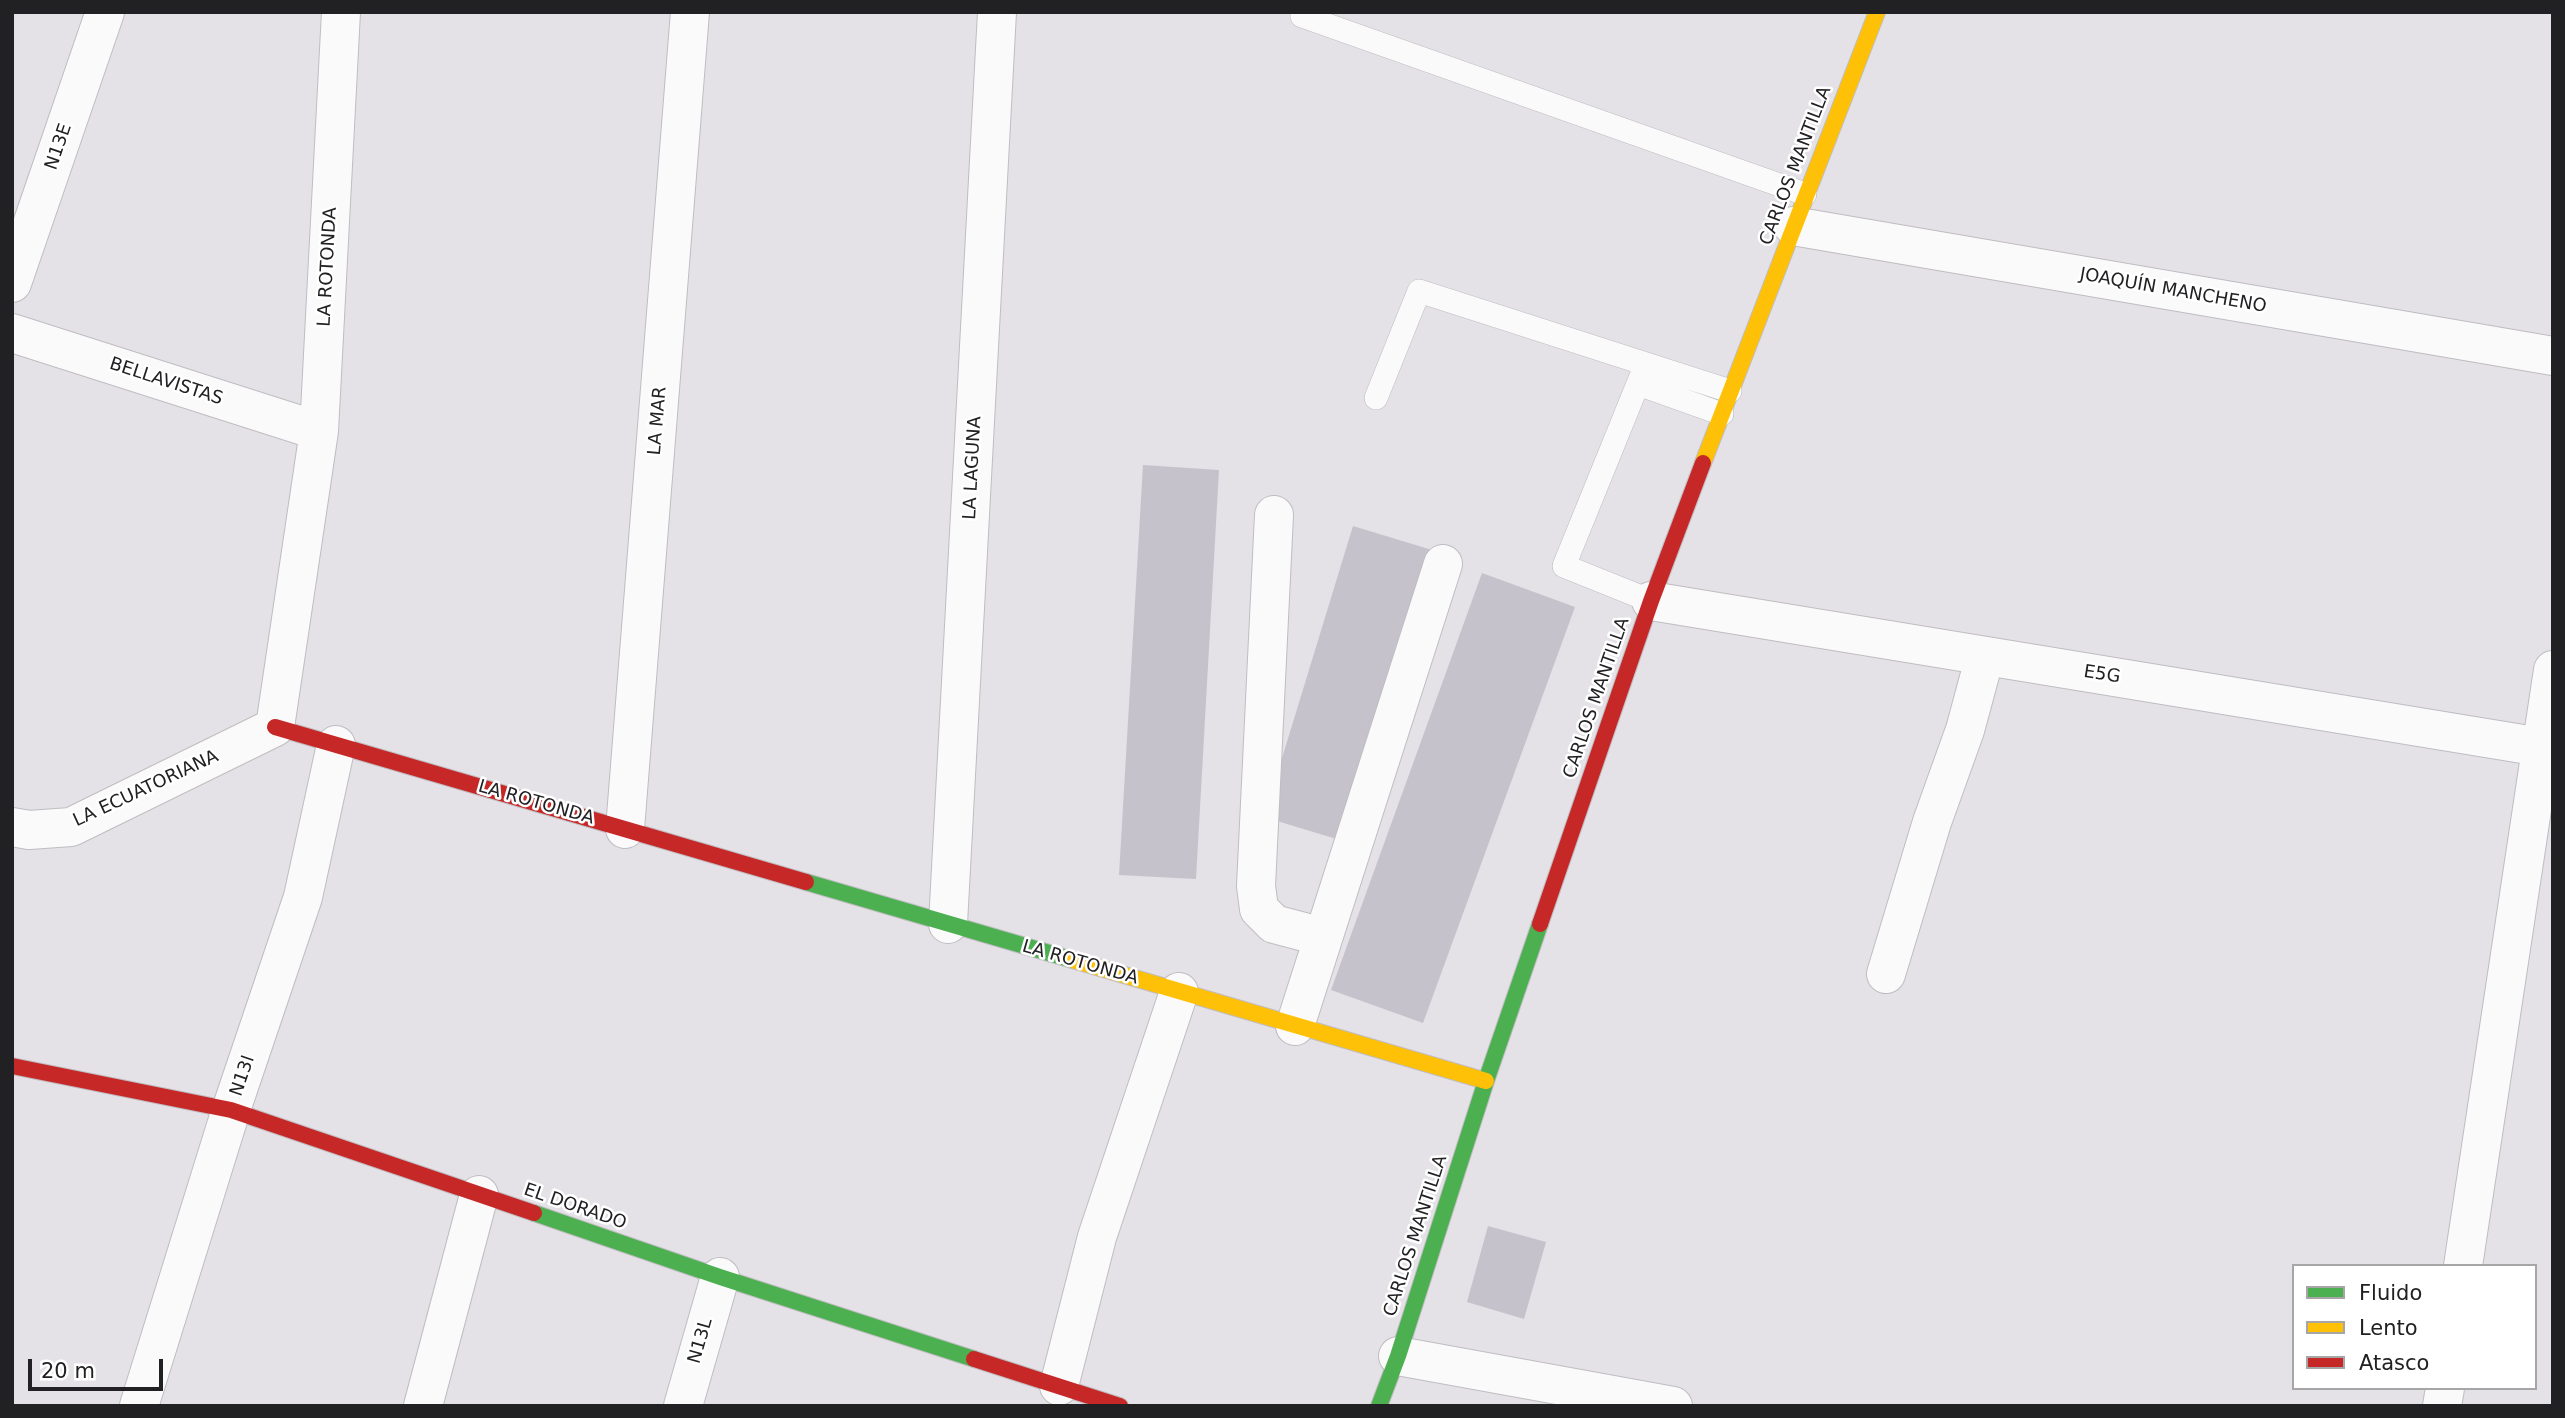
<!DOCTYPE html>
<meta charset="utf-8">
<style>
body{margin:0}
#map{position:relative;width:2565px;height:1418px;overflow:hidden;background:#e4e1e7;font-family:"DejaVu Sans",sans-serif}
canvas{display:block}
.frame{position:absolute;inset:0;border:14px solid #212023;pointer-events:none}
.legend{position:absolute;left:2292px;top:1264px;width:245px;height:126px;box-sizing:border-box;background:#fff;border:2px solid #a6a6a7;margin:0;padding:9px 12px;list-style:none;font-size:21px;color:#212023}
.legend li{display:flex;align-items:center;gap:14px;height:35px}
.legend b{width:35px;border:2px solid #a6a6a7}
.scale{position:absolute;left:28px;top:1359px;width:135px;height:32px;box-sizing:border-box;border:4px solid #212023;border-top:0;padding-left:9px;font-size:21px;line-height:24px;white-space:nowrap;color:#212023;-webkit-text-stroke:5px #fff;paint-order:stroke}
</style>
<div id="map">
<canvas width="2565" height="1418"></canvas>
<div class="frame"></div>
<ul class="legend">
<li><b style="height:9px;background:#4caf50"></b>Fluido</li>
<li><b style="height:9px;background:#ffc107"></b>Lento</li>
<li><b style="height:9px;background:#c62828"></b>Atasco</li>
</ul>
<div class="scale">20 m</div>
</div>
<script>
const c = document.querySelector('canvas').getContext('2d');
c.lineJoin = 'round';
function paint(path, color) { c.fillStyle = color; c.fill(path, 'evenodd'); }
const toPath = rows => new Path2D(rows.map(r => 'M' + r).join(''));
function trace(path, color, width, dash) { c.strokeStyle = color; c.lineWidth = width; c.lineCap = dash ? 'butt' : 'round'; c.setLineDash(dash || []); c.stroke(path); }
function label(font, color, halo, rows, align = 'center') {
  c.font = font + ' "DejaVu Sans",sans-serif'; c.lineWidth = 5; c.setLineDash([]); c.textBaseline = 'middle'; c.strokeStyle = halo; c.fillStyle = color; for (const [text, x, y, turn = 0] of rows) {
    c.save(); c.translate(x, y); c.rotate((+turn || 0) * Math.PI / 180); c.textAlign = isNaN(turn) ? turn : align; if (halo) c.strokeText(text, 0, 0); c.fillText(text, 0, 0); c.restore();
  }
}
paint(toPath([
 [1143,465,1219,470,1196,879,1119,875],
 [1353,526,1432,550,1343,841,1264,817],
 [1482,573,1575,607,1423,1023,1331,990],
 [1488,1226,1546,1242,1524,1319,1467,1302]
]), '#c6c2cc');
const lane = toPath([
 [1302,16,1805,194],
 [1646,364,1564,566,1651,601],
 [1638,384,1722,414],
 [1376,398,1419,291,1730,391]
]);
const street = toPath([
 [1793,226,2553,356],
 [12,283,105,12],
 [12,333,319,431],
 [1274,515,1256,886,1259,909,1274,924,1323,937],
 [1651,601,2553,749],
 [12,827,29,830,71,827,275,727,319,431,341,12],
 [625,829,690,12],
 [948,924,997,12],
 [1886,974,1932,822,1965,730,1985,656],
 [1295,1026,1443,564],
 [2463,1266,2553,670],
 [1398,1356,1673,1406],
 [1059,1386,1097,1237,1179,992],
 [139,1406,231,1110,303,897,336,745],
 [423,1406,479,1195],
 [683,1406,720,1277],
 [2442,1406,2445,1388]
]);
const fast = toPath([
 [806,882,1073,960],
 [534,1213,720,1277,974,1359],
 [1379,1406,1398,1356,1486,1081,1540,924]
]);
const slow = toPath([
 [1703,463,1877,12],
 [1073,960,1486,1081]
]);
const jam = toPath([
 [275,727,806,882],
 [1540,924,1651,601,1703,463],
 [12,1066,231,1110,534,1213],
 [974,1359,1120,1406]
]);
trace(lane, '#bfbdc1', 24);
trace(street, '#bfbdc1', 40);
trace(fast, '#bfbdc1', 18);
trace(slow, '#bfbdc1', 18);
trace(jam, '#bfbdc1', 18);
trace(lane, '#fbfafb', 23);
trace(street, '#fbfafb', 38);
trace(fast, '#4caf50', 16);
trace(slow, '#ffc107', 16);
trace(jam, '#c62828', 16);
label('18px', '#212023', '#fff', [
 ["N13E",59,147,-71],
 ["CARLOS MANTILLA",1796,166,-69],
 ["LA ROTONDA",328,267,-87],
 ["JOAQUÍN MANCHENO",2173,291,10],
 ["BELLAVISTAS",166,382,18],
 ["LA MAR",658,421,-85],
 ["LA LAGUNA",973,468,-87],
 ["E5G",2102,675,9],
 ["CARLOS MANTILLA",1597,698,-71],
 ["LA ECUATORIANA",146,789,-25],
 ["LA ROTONDA",536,803,16],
 ["LA ROTONDA",1080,963,16],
 ["N13I",243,1076,-71],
 ["EL DORADO",575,1207,19],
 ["CARLOS MANTILLA",1416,1236,-72],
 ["N13L",701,1341,-74]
]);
</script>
